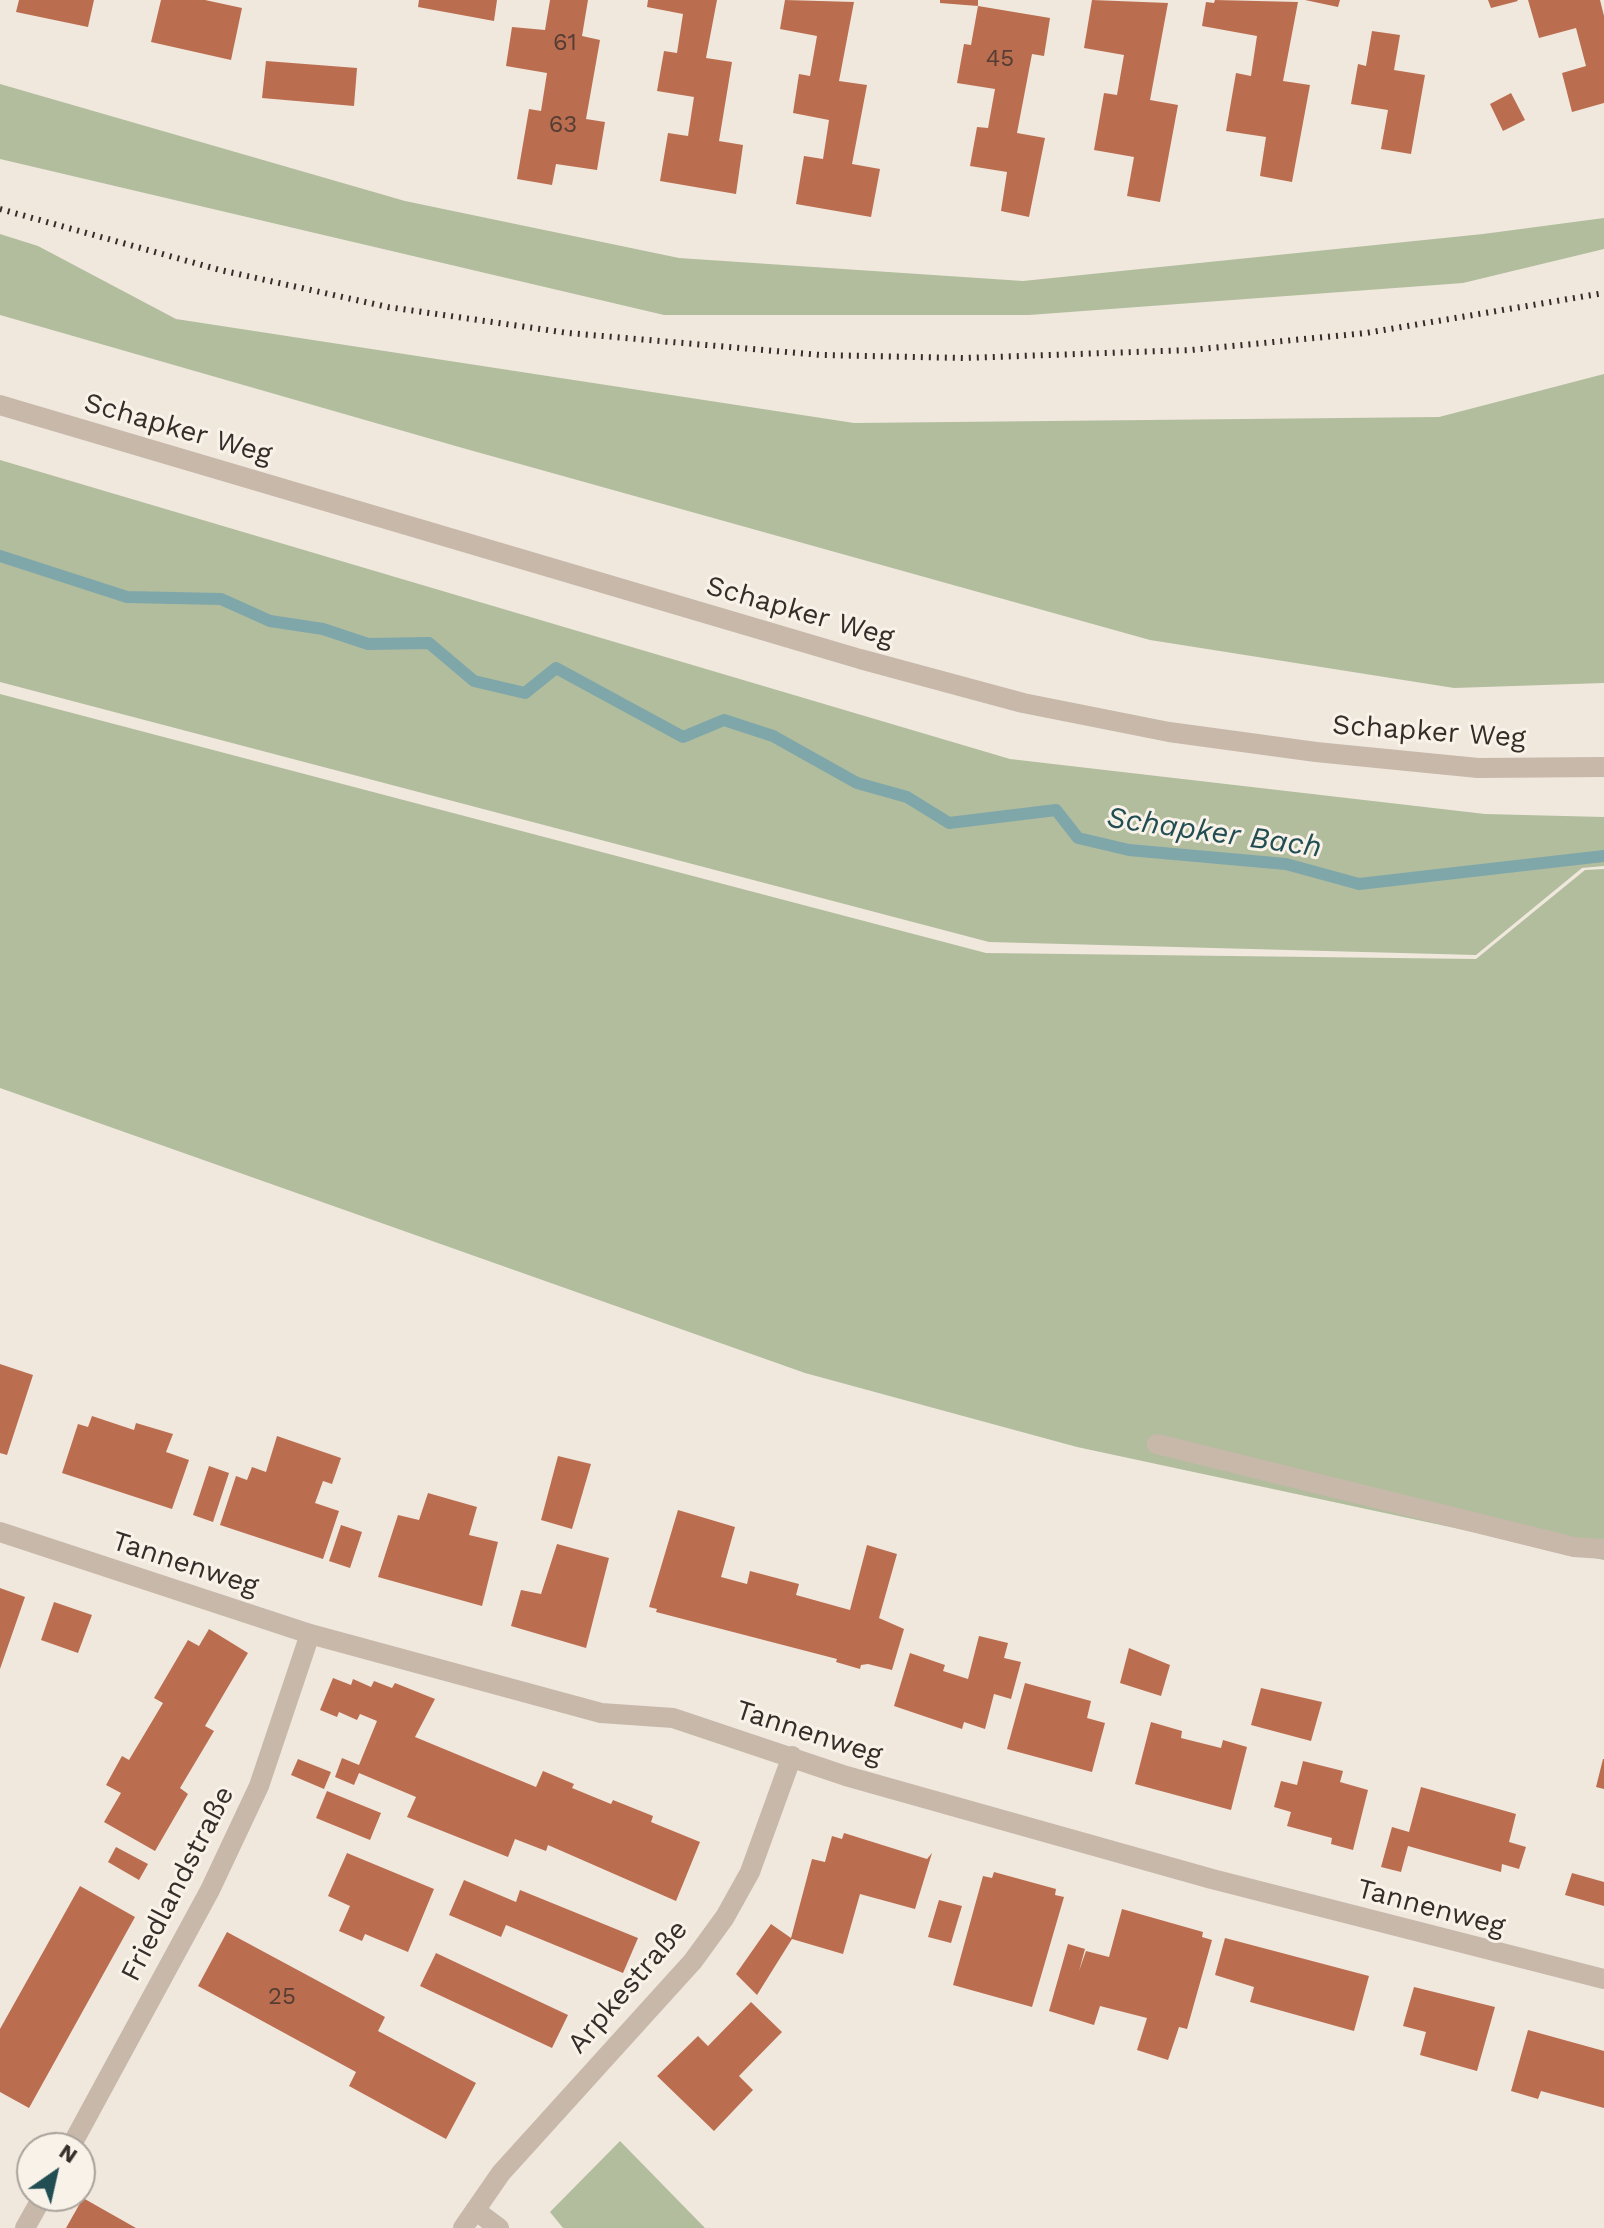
<!DOCTYPE html>
<meta charset="utf-8">
<style>
body{margin:0}
#map{position:relative;width:1604px;height:2228px;overflow:hidden;background:#f0e8dd;font-family:"Work Sans",sans-serif}
canvas{display:block}
.north{position:absolute;left:16px;top:2132px;width:80px;height:80px;box-sizing:border-box;background:#f8f2e9;border:2px solid #aaa39c;border-radius:50%;rotate:34deg;font-size:22px;font-weight:700;line-height:32px;text-align:center;color:#352d29}
.north::after{content:'';display:block;margin:auto;width:28px;height:36px;background:#224e53;clip-path:polygon(50% 0,100% 100%,50% 72%,0 100%)}
</style>
<div id="map">
<canvas width="1604" height="2228"></canvas>
<div class="north">N</div>
</div>
<script>
const c = document.querySelector('canvas').getContext('2d');
c.lineJoin = 'round';
function paint(path, color) { c.fillStyle = color; c.fill(path, 'evenodd'); }
const toPath = rows => new Path2D(rows.map(r => 'M' + r).join(''));
function trace(path, color, width, dash) { c.strokeStyle = color; c.lineWidth = width; c.lineCap = dash ? 'butt' : 'round'; c.setLineDash(dash || []); c.stroke(path); }
function label(font, color, halo, rows, align = 'center') {
  c.font = font + ' "Work Sans",sans-serif'; c.lineWidth = 6; c.setLineDash([]); c.textBaseline = 'middle'; c.strokeStyle = halo; c.fillStyle = color; for (const [text, x, y, turn = 0] of rows) {
    c.save(); c.translate(x, y); c.rotate((+turn || 0) * Math.PI / 180); c.textAlign = isNaN(turn) ? turn : align; if (halo) c.strokeText(text, 0, 0); c.fillText(text, 0, 0); c.restore();
  }
}
paint(toPath([
 [0,84,405,201,679,258,1023,281,1483,234,1604,218,1604,249,1463,283,1029,315,664,315,0,159],
 [0,234,38,246,176,319,854,423,1439,417,1604,374,1604,683,1454,688,1150,640,459,447,0,315],
 [0,460,1010,759,1485,814,1604,817,1604,866,1582,868,1476,955,989,942,0,682],
 [0,694,986,953,1476,959,1585,870,1604,869,1604,1560,1077,1447,805,1373,0,1088],
 [620,2141,705,2228,563,2228,550,2212]
]), '#b2bd9e');
trace(toPath([
 [0,556,127,597,221,599,270,621,323,629,368,644,429,643,474,681,525,693,556,668,683,737,724,720,773,736,857,783,907,797,949,823,1056,810,1078,838,1129,850,1286,864,1359,884,1604,856]
]), '#7fa7aa', 12);
paint(toPath([
 [19,0,94,0,88,27,16,12],
 [161,0,205,0,242,8,231,60,151,42],
 [419,0,497,0,494,21,418,7],
 [550,0,588,0,582,36,600,40,586,119,605,122,597,170,556,164,552,185,517,179,529,109,541,111,547,73,506,66,512,27,545,30],
 [648,0,717,0,706,58,732,62,719,141,743,145,736,194,660,181,668,133,688,136,694,97,657,91,664,51,677,53,683,14,647,7],
 [785,0,854,2,839,81,867,85,852,164,880,169,871,217,796,204,804,156,823,159,829,120,793,113,799,74,810,76,817,36,780,29],
 [940,0,978,0,978,6,940,3],
 [1092,0,1168,3,1150,100,1178,105,1160,202,1127,196,1134,157,1094,150,1104,93,1117,95,1124,55,1084,48],
 [1215,0,1298,2,1283,81,1310,85,1292,182,1260,176,1266,137,1226,131,1236,73,1251,76,1257,36,1202,26,1206,2,1214,3],
 [1305,0,1340,0,1338,7],
 [1488,0,1517,0,1518,1,1491,8],
 [1528,0,1600,0,1604,16,1604,103,1572,112,1562,73,1586,66,1576,28,1539,38],
 [978,6,1050,18,1044,56,1032,54,1017,133,1045,138,1029,217,1001,211,1007,172,970,166,977,127,988,128,995,89,957,83,964,44,971,45],
 [1372,31,1400,35,1394,70,1425,75,1411,154,1381,149,1388,110,1351,104,1358,64,1366,66],
 [266,61,357,68,354,106,262,98],
 [1511,93,1525,120,1503,131,1490,104],
 [0,1364,33,1375,7,1455,0,1453],
 [92,1416,134,1430,136,1423,173,1434,166,1452,189,1460,172,1509,62,1473,78,1424,88,1427],
 [277,1436,341,1458,332,1484,323,1481,315,1503,339,1511,323,1559,220,1525,236,1476,247,1480,252,1467,266,1472],
 [558,1456,591,1464,572,1529,541,1520],
 [209,1466,229,1473,213,1522,193,1515],
 [428,1493,477,1507,469,1535,498,1542,482,1606,378,1577,398,1515,419,1520],
 [678,1510,735,1527,721,1577,747,1584,750,1571,799,1584,796,1595,850,1610,867,1545,897,1554,879,1618,904,1629,892,1670,868,1664,861,1665,860,1669,836,1662,837,1659,656,1612,657,1609,649,1607],
 [341,1525,362,1532,350,1568,329,1561],
 [557,1544,609,1558,586,1648,511,1626,521,1590,541,1594],
 [0,1588,25,1597,0,1669],
 [54,1602,92,1615,78,1653,41,1640],
 [209,1629,248,1653,205,1726,214,1731,180,1788,188,1794,155,1851,104,1822,121,1793,106,1785,122,1756,129,1760,163,1703,154,1698,188,1640,199,1646],
 [979,1636,1008,1643,1004,1658,1021,1662,1011,1699,994,1694,985,1729,964,1722,962,1729,894,1706,910,1653,945,1665,943,1671,968,1679],
 [1129,1648,1170,1665,1161,1696,1120,1683],
 [333,1678,351,1685,353,1679,371,1687,374,1681,392,1688,395,1683,435,1699,415,1737,536,1787,543,1771,574,1784,572,1788,589,1795,611,1804,613,1800,653,1816,651,1822,700,1842,676,1901,548,1845,546,1851,515,1839,508,1857,407,1817,416,1797,359,1773,354,1785,335,1777,342,1758,359,1765,377,1721,360,1714,357,1720,339,1712,337,1717,320,1710],
 [1025,1683,1091,1701,1087,1718,1105,1723,1092,1772,1007,1749],
 [1261,1688,1322,1702,1311,1741,1251,1725],
 [1151,1722,1182,1731,1181,1738,1221,1748,1223,1740,1247,1747,1231,1810,1135,1784],
 [298,1759,331,1772,324,1789,291,1775],
 [1603,1759,1604,1759,1604,1789,1596,1787],
 [1303,1761,1343,1771,1340,1782,1368,1790,1353,1850,1331,1844,1332,1838,1287,1826,1291,1812,1274,1807,1281,1781,1297,1785],
 [1421,1787,1516,1814,1509,1842,1526,1847,1519,1869,1502,1864,1501,1872,1408,1846,1401,1872,1381,1867,1392,1827,1409,1832],
 [327,1791,381,1813,370,1840,316,1818],
 [844,1833,927,1859,932,1853,915,1909,860,1894,843,1954,792,1939,757,1995,736,1974,771,1924,791,1938,812,1859,825,1862,832,1836,842,1839],
 [116,1847,148,1864,139,1880,108,1862],
 [347,1853,434,1889,408,1952,365,1934,362,1941,339,1931,350,1906,328,1896],
 [994,1872,1056,1889,1055,1895,1064,1897,1032,2007,953,1985,983,1876,992,1878],
 [1572,1873,1604,1882,1604,1906,1565,1895],
 [464,1880,516,1902,520,1890,638,1938,623,1973,506,1925,501,1937,449,1915],
 [80,1886,135,1917,29,2108,0,2092,0,2029],
 [939,1900,962,1906,951,1943,928,1937],
 [1122,1909,1203,1932,1202,1937,1212,1940,1187,2029,1179,2027,1168,2060,1137,2050,1147,2018,1100,2006,1094,2025,1049,2011,1068,1944,1085,1949,1079,1971,1086,1951,1109,1957],
 [227,1932,385,2017,378,2031,476,2083,446,2139,349,2086,356,2072,198,1986],
 [1225,1938,1369,1976,1354,2031,1250,2002,1254,1987,1215,1975],
 [436,1953,568,2015,552,2048,420,1986],
 [1414,1987,1495,2007,1477,2071,1420,2055,1426,2032,1403,2026],
 [751,2002,782,2032,739,2076,753,2090,714,2131,657,2076,698,2036,708,2046],
 [1528,2030,1604,2051,1604,2108,1541,2091,1538,2099,1511,2091],
 [83,2198,136,2228,66,2228]
]), '#bb6d50');
trace(toPath([
 [0,405,860,659,1023,703,1169,732,1316,752,1478,768,1604,767],
 [1157,1444,1574,1547,1604,1549],
 [0,1532,310,1634,601,1713,673,1718,846,1776,1212,1879,1604,1979],
 [70,2148,210,1890,259,1786,310,1634],
 [475,2210,499,2228],
 [25,2228,43,2196],
 [463,2228,501,2173,693,1961,725,1917,750,1872,792,1756]
]), '#c7b8aa', 20);
trace(toPath([
 [0,209,220,270,388,307,568,333,821,355,964,358,1191,350,1366,333,1604,293]
]), '#352d29', 6, [2, 6]);
label('24px', '#563d33', null, [
 ["61",565,43],
 ["45",1000,59],
 ["63",563,125],
 ["25",282,1997]
]);
label('28px', '#352d29', '#f8f2e9', [
 ["Schapker Weg",178,429,16],
 ["Schapker Weg",800,612,16],
 ["Schapker Weg",1429,732,4],
 ["Tannenweg",185,1564,18],
 ["Tannenweg",809,1733,18],
 ["Friedlandstraße",178,1884,-63],
 ["Tannenweg",1431,1908,15],
 ["Arpkestraße",628,1987,-49]
]);
label('italic 30px', '#224e53', '#f8f2e9', [
 ["Schapker Bach",1214,833,8]
]);
</script>
